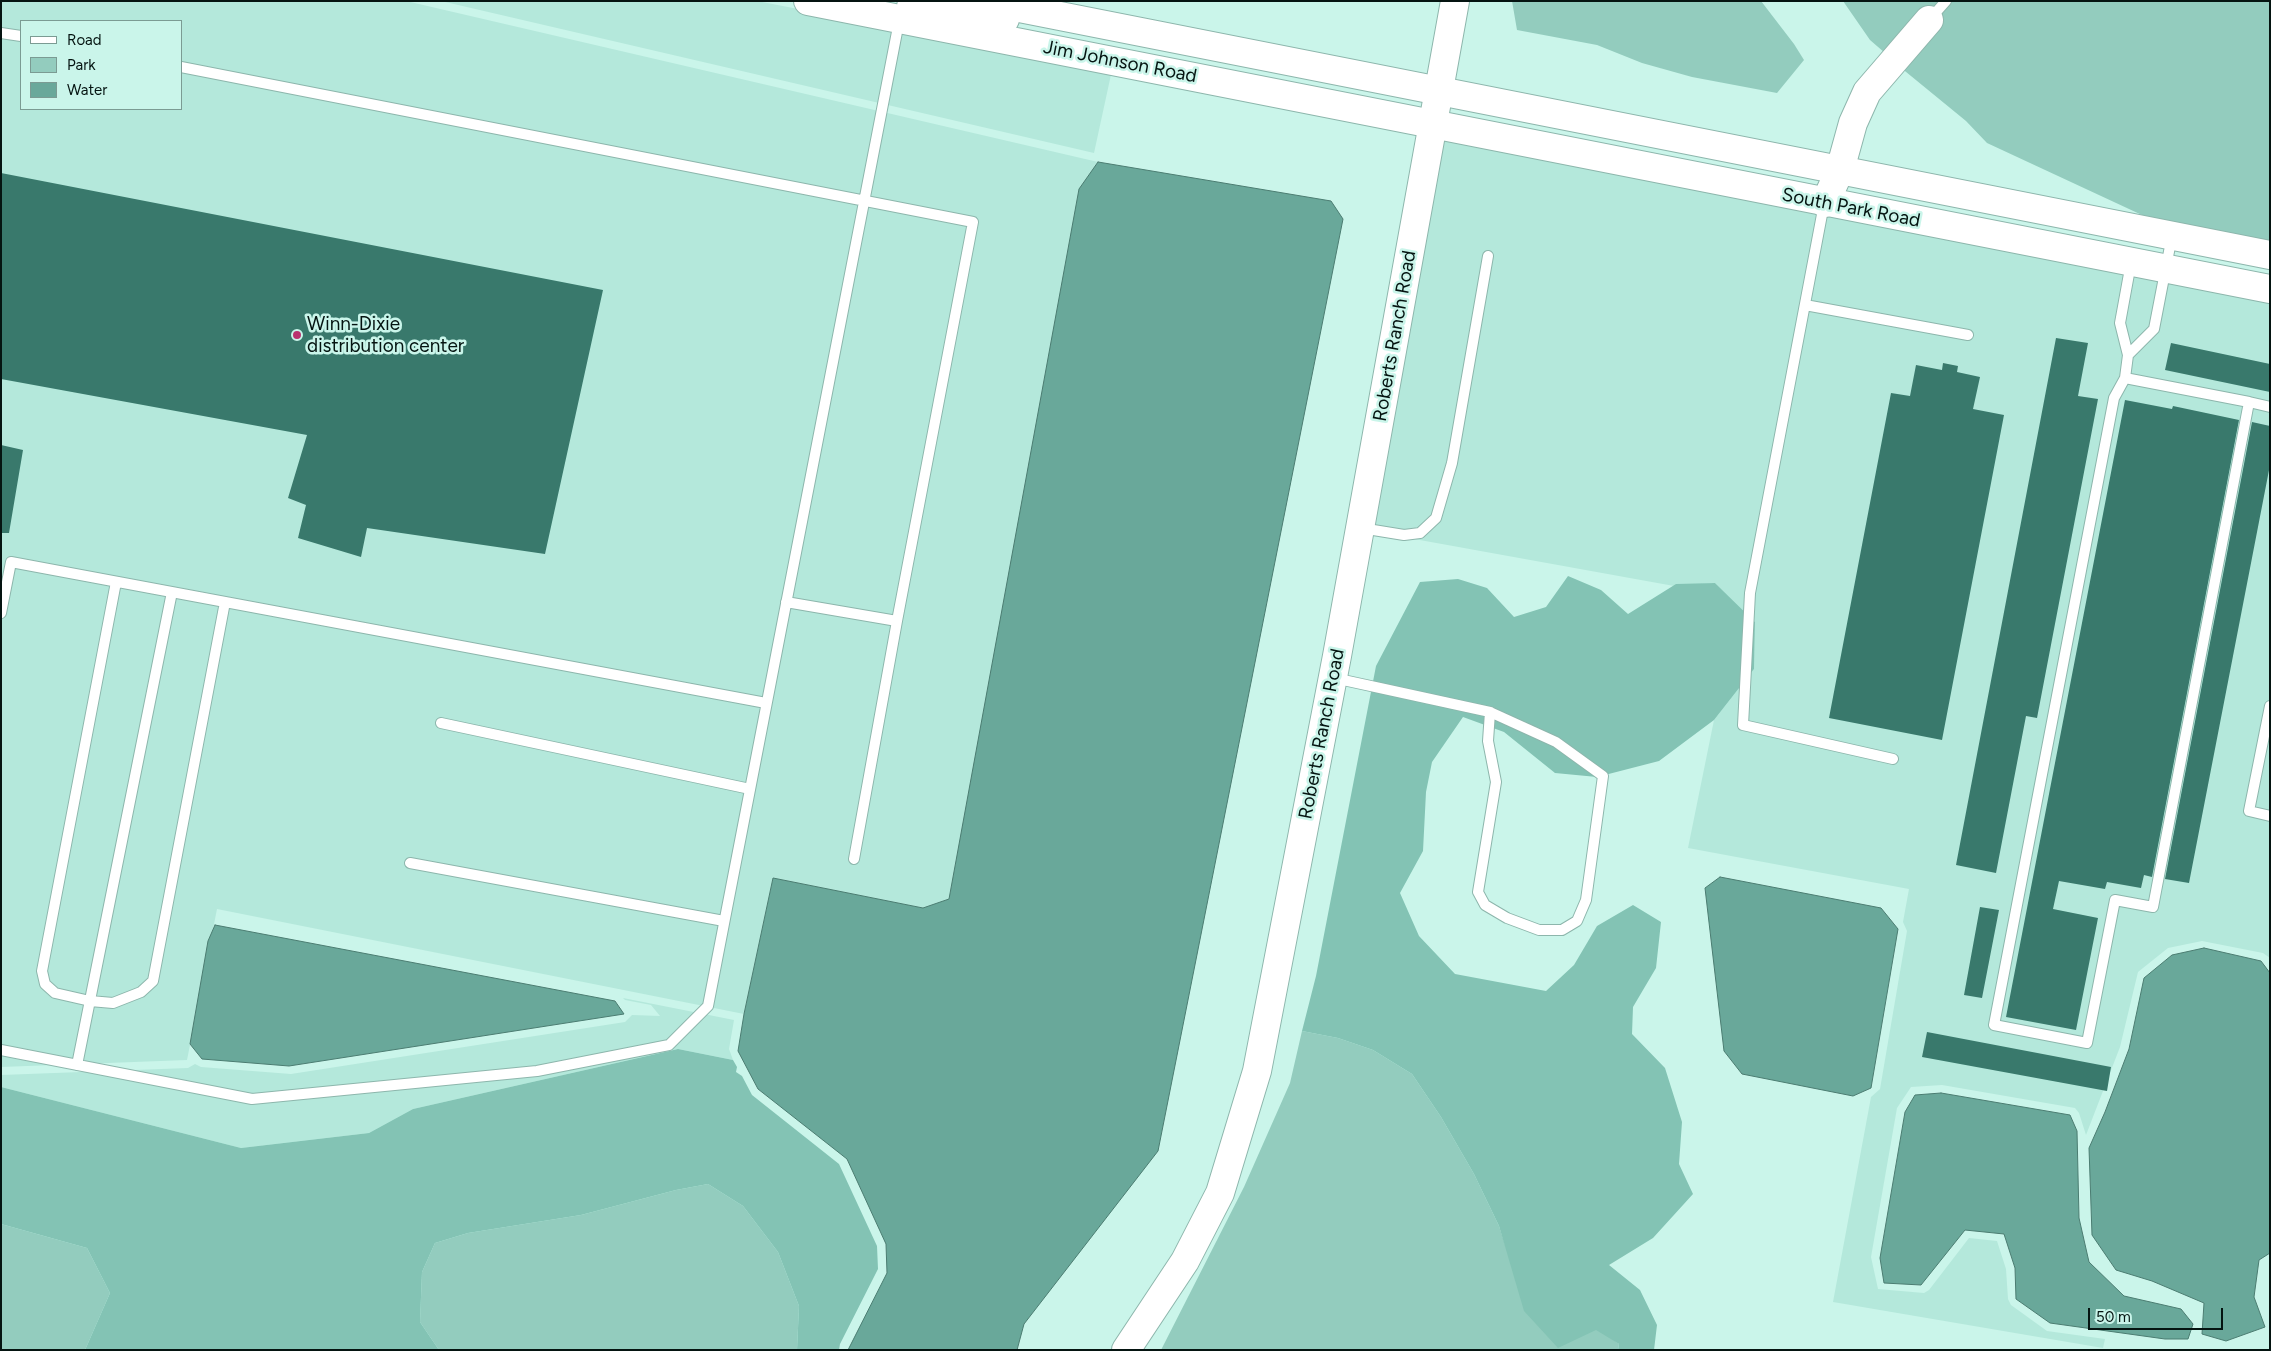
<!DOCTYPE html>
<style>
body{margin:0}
#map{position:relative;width:2271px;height:1351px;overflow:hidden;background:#caf5ea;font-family:Figtree,sans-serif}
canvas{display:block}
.frame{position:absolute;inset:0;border:2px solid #051411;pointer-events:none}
.legend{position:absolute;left:20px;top:20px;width:162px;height:90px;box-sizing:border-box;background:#caf5ea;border:1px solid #7b9b93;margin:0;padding:6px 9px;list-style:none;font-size:15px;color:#051411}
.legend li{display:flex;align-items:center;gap:10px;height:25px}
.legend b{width:25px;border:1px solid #7b9b93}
.scale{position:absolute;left:2088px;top:1308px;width:135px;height:22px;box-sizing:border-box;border:2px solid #051411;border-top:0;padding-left:6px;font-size:15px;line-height:18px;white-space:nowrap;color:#051411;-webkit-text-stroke:4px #caf5ea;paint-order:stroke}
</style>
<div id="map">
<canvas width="2271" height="1351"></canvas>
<div class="frame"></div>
<ul class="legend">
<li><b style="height:6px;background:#fff"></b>Road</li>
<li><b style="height:14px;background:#93ccbe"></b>Park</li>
<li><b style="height:14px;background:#69a89a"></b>Water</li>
</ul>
<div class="scale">50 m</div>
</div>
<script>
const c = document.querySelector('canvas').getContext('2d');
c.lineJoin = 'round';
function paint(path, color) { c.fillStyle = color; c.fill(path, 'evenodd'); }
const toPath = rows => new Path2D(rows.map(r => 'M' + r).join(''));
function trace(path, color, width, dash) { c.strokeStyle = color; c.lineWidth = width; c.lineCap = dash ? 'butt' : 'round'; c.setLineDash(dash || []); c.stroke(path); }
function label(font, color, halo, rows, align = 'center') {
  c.font = font + ' Figtree,sans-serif'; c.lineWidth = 5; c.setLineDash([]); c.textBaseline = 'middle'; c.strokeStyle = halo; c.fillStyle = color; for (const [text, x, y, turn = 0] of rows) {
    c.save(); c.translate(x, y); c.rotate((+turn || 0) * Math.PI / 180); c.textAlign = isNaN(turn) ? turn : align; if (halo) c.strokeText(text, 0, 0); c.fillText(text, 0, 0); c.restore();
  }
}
paint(toPath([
 [1,1,406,1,1098,162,949,899,924,908,773,878,744,1014,217,909,187,1060,1,1067],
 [21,21,181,21,181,109,21,109],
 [441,1,757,1,1112,70,1094,153],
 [1441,136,2270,299,2270,958,2263,953,2202,941,2168,948,2138,972,2120,1047,2086,1135,2079,1113,2075,1108,1942,1085,1911,1087,1897,1108,1871,1257,1878,1289,1924,1293,1929,1290,1969,1238,1997,1241,2006,1269,2008,1299,2011,1305,2047,1331,2105,1339,2103,1348,1833,1302,1871,1097,1880,1089,1907,931,1903,922,1909,889,1688,848,1714,720,1754,669,1755,622,1715,583,1674,586,1370,531],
 [623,998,734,1020,729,1049,733,1060,678,1049,413,1109,369,1133,241,1148,1,1087,1,1075,188,1068,195,1064,201,1067,291,1074,625,1022,632,1015,660,1016,651,1005,625,1000]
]), '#b4e8db');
paint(toPath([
 [1512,1,1761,1,1794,44,1804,60,1777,93,1692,77,1642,63,1597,45,1517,30],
 [1843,1,2270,1,2270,246,2157,222,1987,143,1966,121,1900,67,1944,19,1928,7,1885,53,1870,40],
 [1302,1031,1338,1038,1373,1050,1412,1074,1441,1117,1474,1174,1499,1226,1512,1266,1619,1344,1618,1350,1161,1350,1244,1187,1290,1083],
 [708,1184,743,1206,778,1252,799,1306,797,1350,439,1350,420,1322,422,1272,435,1243,468,1233,581,1215,676,1190],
 [1,1224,87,1248,110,1293,85,1350,1,1350]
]), '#93ccbe');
paint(toPath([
 [1568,576,1601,590,1628,614,1676,584,1715,583,1755,622,1754,669,1714,720,1659,761,1597,777,1555,773,1504,732,1463,717,1432,762,1426,792,1423,851,1400,893,1419,936,1455,974,1546,991,1574,965,1597,926,1633,905,1661,922,1656,968,1633,1007,1632,1034,1665,1068,1682,1122,1679,1164,1693,1194,1653,1238,1609,1265,1640,1290,1657,1325,1654,1350,1618,1350,1619,1344,1596,1330,1558,1348,1524,1311,1499,1226,1474,1174,1441,1117,1412,1074,1373,1050,1338,1038,1302,1031,1316,976,1376,666,1420,582,1458,579,1487,588,1514,617,1546,607],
 [678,1049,733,1060,737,1067,736,1072,742,1076,752,1095,839,1164,877,1246,878,1269,840,1344,839,1350,797,1350,799,1306,778,1252,743,1206,708,1184,676,1190,581,1215,468,1233,435,1243,422,1272,420,1322,439,1350,85,1350,110,1293,87,1248,1,1224,1,1087,241,1148,369,1133,413,1109]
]), '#83c3b4');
const water = toPath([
 [1098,162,1331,201,1343,219,1158,1151,1024,1324,1017,1350,848,1350,887,1273,886,1244,847,1159,758,1089,738,1051,744,1014,773,878,923,908,949,899,1079,189,1098,162],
 [1720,877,1881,908,1898,929,1871,1088,1853,1096,1742,1074,1724,1051,1705,888,1720,877],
 [215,925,615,1001,624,1014,289,1066,202,1059,190,1044,208,941,215,925],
 [2204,948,2261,961,2270,973,2270,1253,2259,1260,2254,1297,2265,1327,2226,1341,2202,1334,2204,1303,2152,1281,2116,1270,2092,1235,2089,1148,2105,1112,2129,1049,2144,978,2172,955,2204,948],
 [1941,1093,2070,1115,2077,1131,2079,1218,2089,1262,2124,1296,2181,1309,2193,1324,2188,1339,2165,1339,2050,1323,2016,1299,2015,1268,2004,1234,1965,1230,1921,1285,1884,1283,1880,1258,1905,1112,1915,1095,1941,1093]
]);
paint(water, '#69a89a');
trace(water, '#4b7c71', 1);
paint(toPath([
 [1,173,603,290,545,554,367,528,361,557,298,538,306,505,288,498,307,435,1,379],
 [2056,338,2088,343,2078,396,2098,399,2037,718,2026,716,1996,873,1956,865],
 [2171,343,2270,364,2270,392,2165,370],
 [1943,363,1958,366,1957,372,1980,377,1973,409,2004,415,1942,740,1829,718,1891,393,1910,396,1916,365,1942,370],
 [2125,400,2172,409,2173,406,2239,420,2152,877,2144,875,2141,888,2107,882,2105,889,2059,881,2053,909,2098,918,2076,1030,2006,1017],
 [2252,422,2270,426,2270,465,2189,883,2165,879],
 [1,445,23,450,9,533,1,533],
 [1980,907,1999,910,1982,998,1964,995],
 [1927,1032,2111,1067,2107,1091,1922,1057]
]), '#39796c');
const lane = toPath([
 [1930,19,1946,1],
 [1,33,21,36],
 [181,67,973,222,897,621,786,602],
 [1824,204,1750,593,1743,725,1893,759],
 [1805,305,1968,335],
 [2128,355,2154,329,2172,236],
 [2125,378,2249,402,2153,907,2115,900,2087,1043,1994,1025,2114,398,2125,378,2128,355,2120,323,2131,263],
 [2249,402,2270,407],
 [1361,528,1404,535,1420,533,1436,518,1452,463,1488,256],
 [116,582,42,971,45,984,55,993,90,1001,113,1003,141,992,153,981,225,602],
 [1,613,11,562,766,703],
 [1334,678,1490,712,1488,741,1496,782,1478,892,1485,905,1507,918,1539,930,1562,930,1577,921,1586,900,1603,776,1556,742,1490,712],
 [2270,706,2249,811,2270,816],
 [441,723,750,789],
 [854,859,897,621],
 [410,863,724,921],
 [1,1050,252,1099,537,1071,669,1045,708,1006,903,1],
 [77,1065,172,592]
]);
const secondary = toPath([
 [1825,203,1840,170,1853,123,1867,92,1929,20],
 [1126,1350,1185,1261,1220,1193,1257,1071,1337,656,1455,1]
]);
const primary = toPath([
 [808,1,2270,289],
 [984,1,2270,255],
 [908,16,944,7,1005,19]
]);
trace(lane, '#8db6ac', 12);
trace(secondary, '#8db6ac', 30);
trace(primary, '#8db6ac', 30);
trace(lane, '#fff', 10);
trace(secondary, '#fff', 28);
trace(primary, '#fff', 28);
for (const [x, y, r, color] of [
 [297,335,5,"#ba326f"]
]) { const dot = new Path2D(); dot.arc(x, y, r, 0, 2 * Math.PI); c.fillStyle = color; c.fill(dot); trace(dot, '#caf5ea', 2); }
label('19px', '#051411', '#caf5ea', [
 ["Jim Johnson Road",1120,62,11],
 ["South Park Road",1851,208,11],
 ["Roberts Ranch Road",1395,336,-80],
 ["Roberts Ranch Road",1322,734,-79]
]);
label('19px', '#051411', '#caf5ea', [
 ["Winn-Dixie",307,324],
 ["distribution center",307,346]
], 'left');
</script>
